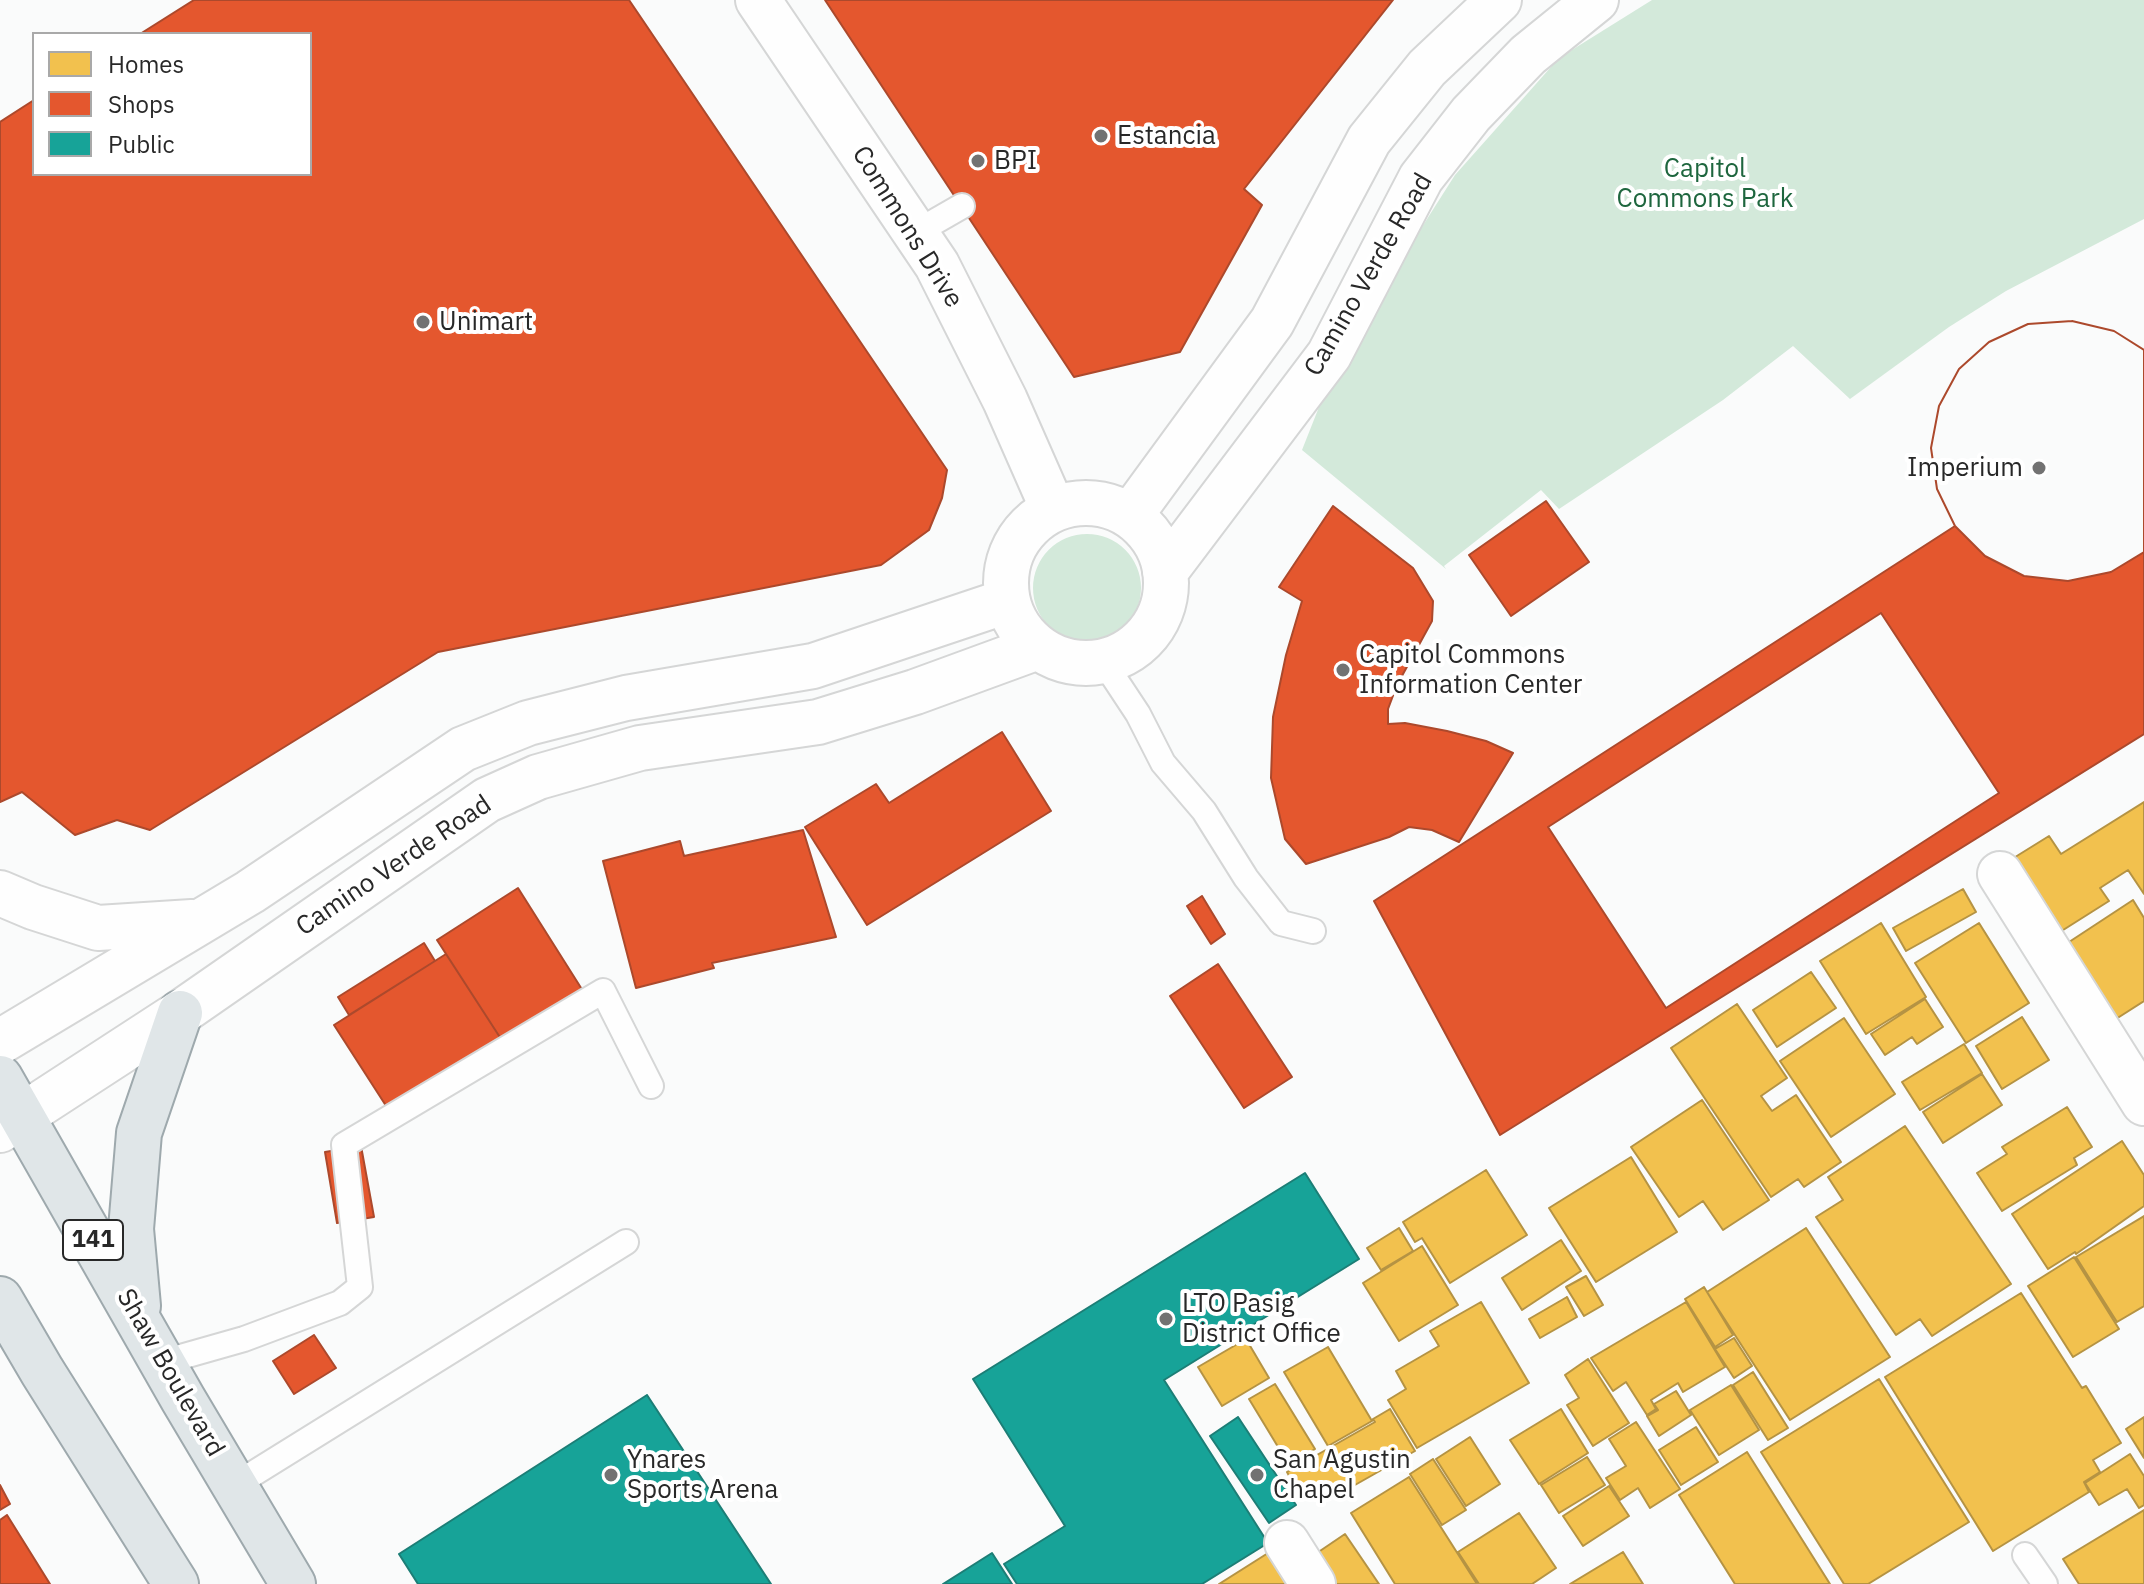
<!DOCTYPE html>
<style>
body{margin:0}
#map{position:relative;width:2144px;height:1584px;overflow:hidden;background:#fafbfb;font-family:"IBM Plex Sans",sans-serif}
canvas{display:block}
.legend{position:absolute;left:32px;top:32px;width:280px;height:144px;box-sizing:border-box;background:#fff;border:2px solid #a9a9a9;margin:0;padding:10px 14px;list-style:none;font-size:24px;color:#282828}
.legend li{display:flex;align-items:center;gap:16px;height:40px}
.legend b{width:40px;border:2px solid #a9a9a9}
</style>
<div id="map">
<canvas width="2144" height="1584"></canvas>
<ul class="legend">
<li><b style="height:22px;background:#f2c14e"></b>Homes</li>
<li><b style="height:22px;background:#e4572e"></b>Shops</li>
<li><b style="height:22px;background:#17a398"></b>Public</li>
</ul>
</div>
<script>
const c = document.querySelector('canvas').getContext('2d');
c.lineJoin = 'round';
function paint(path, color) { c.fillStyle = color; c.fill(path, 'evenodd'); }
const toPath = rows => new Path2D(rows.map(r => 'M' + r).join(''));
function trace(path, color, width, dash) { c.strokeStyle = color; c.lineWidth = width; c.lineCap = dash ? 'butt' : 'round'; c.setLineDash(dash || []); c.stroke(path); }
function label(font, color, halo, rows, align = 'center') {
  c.font = font + ' "IBM Plex Sans",sans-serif'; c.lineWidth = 8; c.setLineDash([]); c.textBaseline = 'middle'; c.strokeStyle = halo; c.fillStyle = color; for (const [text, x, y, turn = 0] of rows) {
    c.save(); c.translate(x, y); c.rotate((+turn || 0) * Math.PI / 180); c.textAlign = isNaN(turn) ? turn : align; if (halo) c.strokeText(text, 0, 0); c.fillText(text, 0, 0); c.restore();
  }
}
paint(toPath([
 [1652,0,2144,0,2144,219,2006,291,1949,327,1850,399,1793,346,1723,400,1559,509,1541,490,1444,566,1446,569,1302,450,1338,359,1455,175,1559,58],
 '1033 588a54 54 0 1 1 108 0a54 54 0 1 1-108 0Z'
]), '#d3e9da');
const homes = toPath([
 [2144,802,2144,894,2128,870,2100,888,2109,901,2060,932,2012,859,2049,836,2061,854,2144,802],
 [1963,889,1976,912,1906,951,1893,928,1963,889],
 [2133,900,2144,918,2144,1001,2116,1019,2066,944,2133,900],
 [1881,923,1926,997,1866,1034,1820,961,1881,923],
 [1979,923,2029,1003,1966,1043,1915,963,1979,923],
 [1811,972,1836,1008,1777,1047,1753,1010,1811,972],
 [1925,999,1943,1027,1917,1044,1912,1037,1885,1055,1871,1034,1925,999],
 [1737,1004,1787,1078,1761,1096,1772,1111,1796,1095,1841,1162,1804,1187,1798,1179,1771,1197,1671,1048,1737,1004],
 [2022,1017,2049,1060,2002,1089,1976,1046,2022,1017],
 [1844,1018,1895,1094,1831,1137,1780,1061,1844,1018],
 [1964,1044,1982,1073,1920,1110,1902,1082,1964,1044],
 [1982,1074,2002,1105,1943,1143,1923,1112,1982,1074],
 [1702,1100,1769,1200,1723,1230,1703,1201,1679,1217,1631,1147,1702,1100],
 [2067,1107,2092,1147,2074,1158,2077,1165,2002,1211,1977,1173,2007,1154,2002,1147,2067,1107],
 [1905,1126,2011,1284,1932,1336,1920,1319,1896,1335,1816,1217,1843,1200,1828,1177,1905,1126],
 [2122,1141,2144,1175,2144,1206,2076,1254,2075,1252,2048,1269,2012,1214,2122,1141],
 [1631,1157,1677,1232,1596,1282,1549,1208,1631,1157],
 [1486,1170,1527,1235,1450,1283,1422,1238,1415,1242,1403,1222,1486,1170],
 [2144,1216,2144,1306,2117,1322,2076,1257,2144,1216],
 [1399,1228,1413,1251,1381,1270,1367,1248,1399,1228],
 [1806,1228,1890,1357,1790,1420,1707,1292,1806,1228],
 [1561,1240,1581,1271,1522,1310,1502,1278,1561,1240],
 [1422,1246,1458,1305,1399,1341,1363,1283,1422,1246],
 [2074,1257,2119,1329,2073,1357,2028,1286,2074,1257],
 [1586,1276,1603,1305,1584,1316,1566,1287,1586,1276],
 [1704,1287,1733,1335,1715,1347,1685,1299,1704,1287],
 [2021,1293,2082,1388,2086,1386,2121,1443,2093,1460,2100,1472,2084,1482,2089,1492,1993,1551,1885,1377,2021,1293],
 [1567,1297,1577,1317,1540,1338,1529,1319,1567,1297],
 [1481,1302,1529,1383,1417,1448,1388,1400,1406,1389,1396,1371,1439,1346,1430,1331,1481,1302],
 [1686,1302,1725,1367,1683,1392,1678,1383,1651,1400,1656,1409,1647,1415,1626,1382,1613,1391,1591,1358,1686,1302],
 [1734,1338,1752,1366,1734,1378,1715,1349,1734,1338],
 [1246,1339,1269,1378,1222,1406,1198,1367,1246,1339],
 [1328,1347,1372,1421,1328,1446,1284,1372,1328,1347],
 [1588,1359,1629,1423,1593,1446,1567,1405,1579,1398,1565,1375,1588,1359],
 [1753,1372,1788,1428,1768,1440,1733,1385,1753,1372],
 [1879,1379,1969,1522,1868,1584,1844,1584,1761,1452,1879,1379],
 [1275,1384,1315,1449,1289,1465,1249,1399,1275,1384],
 [1731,1385,1759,1430,1719,1455,1690,1410,1731,1385],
 [1676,1391,1691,1415,1659,1436,1647,1416,1658,1410,1654,1404,1676,1391],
 [1390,1409,1415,1451,1332,1498,1322,1481,1299,1494,1287,1472,1375,1422,1373,1419,1390,1409],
 [1561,1409,1588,1453,1539,1484,1510,1440,1561,1409],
 [2144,1417,2144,1458,2126,1429,2144,1417],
 [1636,1422,1680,1489,1650,1508,1638,1488,1620,1500,1606,1478,1626,1466,1609,1439,1636,1422],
 [1696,1427,1718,1462,1681,1485,1659,1450,1696,1427],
 [1470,1437,1500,1484,1466,1506,1436,1459,1470,1437],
 [1747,1452,1830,1584,1735,1584,1679,1495,1747,1452],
 [2130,1454,2144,1476,2144,1505,2139,1508,2127,1489,2099,1505,2085,1483,2130,1454],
 [1587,1457,1605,1485,1559,1513,1541,1485,1587,1457],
 [1433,1459,1466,1510,1442,1525,1410,1474,1433,1459],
 [1409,1477,1477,1584,1395,1584,1351,1513,1409,1477],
 [1609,1486,1629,1516,1583,1546,1563,1516,1609,1486],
 [2144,1510,2144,1584,2079,1584,2063,1559,2144,1510],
 [1519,1513,1556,1568,1532,1584,1479,1584,1458,1552,1519,1513],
 [1345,1534,1379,1584,1334,1584,1314,1555,1345,1534],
 [1276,1548,1299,1584,1219,1584,1276,1548],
 [1623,1552,1643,1584,1570,1584,1623,1552]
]);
paint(homes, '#f2c14e');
trace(homes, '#b59343', 2);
const shops = toPath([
 [194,0,629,0,947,470,942,498,929,530,881,565,438,652,150,830,117,820,75,835,22,792,0,802,0,122,34,100,34,174,310,174,310,34,140,34,194,0],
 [825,0,1393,0,1244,189,1262,205,1180,352,1074,377,825,0],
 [2072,321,2114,331,2144,350,2144,552,2111,572,2068,581,2024,576,1985,556,1955,526,1937,489,1931,448,1939,406,1959,369,1989,342,2028,324,2072,321],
 [2072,321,2114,331,2144,350,2144,734,1500,1135,1374,901,1955,526,1937,489,1931,448,1939,406,1959,369,1989,342,2028,324,2072,321],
 [1546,501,1589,562,1511,616,1469,555,1546,501],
 [1333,506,1413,568,1433,601,1432,621,1397,685,1388,709,1388,724,1405,723,1447,731,1486,741,1513,753,1459,842,1432,830,1409,827,1389,837,1306,864,1285,839,1271,778,1273,717,1286,655,1302,601,1279,587,1333,506],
 [1881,613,1999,793,1666,1008,1548,827,1881,613],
 [1002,732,1051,811,867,925,805,827,876,784,889,803,1002,732],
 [803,830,836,937,712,963,714,968,636,988,603,861,680,841,684,856,803,830],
 [518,888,583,991,503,1042,437,940,518,888],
 [1202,896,1225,934,1211,944,1187,906,1202,896],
 [424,943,435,961,349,1015,338,997,424,943],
 [446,954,503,1042,390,1112,334,1025,446,954],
 [1218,964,1292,1077,1244,1108,1170,996,1218,964],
 [361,1146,374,1217,337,1223,325,1152,361,1146],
 [314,1335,336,1368,294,1394,273,1361,314,1335],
 [0,1485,10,1504,0,1510,0,1485],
 [7,1515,50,1584,0,1584,0,1520,7,1515]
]);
paint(shops, '#e4572e');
trace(shops, '#ac492c', 2);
const public = toPath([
 [1305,1173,1359,1259,1164,1380,1268,1543,1202,1584,1017,1584,1004,1564,1065,1526,973,1379,1305,1173],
 [647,1395,771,1584,418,1584,399,1554,647,1395],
 [1238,1417,1296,1505,1269,1523,1210,1436,1238,1417],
 [992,1553,1012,1584,943,1584,992,1553]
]);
paint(public, '#17a398');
trace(public, '#1c7e76', 2);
const service = toPath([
 [915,233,962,206],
 [1103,661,1138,714,1163,763,1204,811,1246,878,1281,923,1313,931],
 [163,1362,244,1339,340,1303,360,1287,344,1145,603,991,651,1086],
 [235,1485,626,1242],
 [2025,1555,2045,1584]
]);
const minor = toPath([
 [758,0,937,265,1005,400,1053,509],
 [2000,874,2144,1103],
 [1287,1543,1313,1584]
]);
const tertiary = toPath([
 '1006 583a80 80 0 1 1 160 0a80 80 0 1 1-160 0Z',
 [1130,516,1272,322,1369,140,1427,68,1499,0],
 [1165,572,1329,355,1421,178,1471,114,1528,55,1596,0],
 [0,893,33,907,98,928,192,922],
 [0,1042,250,892,463,749,528,723,626,698,813,666,1007,601],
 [0,1130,180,1013,487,800,538,777,640,748,818,722,915,692,1038,647]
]);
const primary = toPath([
 [0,1078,183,1399,293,1584],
 [0,1299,42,1371,176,1584],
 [138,1306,131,1229,139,1133,180,1013]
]);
trace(service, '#d5d6d6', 28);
trace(minor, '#d5d6d6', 48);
trace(tertiary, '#d5d6d6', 48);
trace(primary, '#9ea9ad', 48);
trace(service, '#fefefe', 24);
trace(minor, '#fefefe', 44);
trace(tertiary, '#fefefe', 44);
trace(primary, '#e0e6e8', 44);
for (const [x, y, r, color] of [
 [1101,136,8,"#727272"],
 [978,161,8,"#727272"],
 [423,322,8,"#727272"],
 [2039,468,8,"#727272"],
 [1343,670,8,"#727272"],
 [1166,1319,8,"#727272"],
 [611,1475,8,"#727272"],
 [1257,1475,8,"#727272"]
]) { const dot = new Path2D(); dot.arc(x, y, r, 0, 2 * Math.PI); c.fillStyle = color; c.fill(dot); trace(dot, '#fff', 3); }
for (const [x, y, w] of [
 [93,1240,60]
]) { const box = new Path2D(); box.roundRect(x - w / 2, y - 20, w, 40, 6); c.fillStyle = '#fff'; c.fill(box); trace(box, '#282828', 2); }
label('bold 24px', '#282828', null, [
 ["141",93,1240]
]);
label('26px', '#282828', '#fff', [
 ["Estancia",1117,136],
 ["BPI",994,161],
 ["Unimart",439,322],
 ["Imperium",2023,468,"right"],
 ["Capitol Commons",1359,655],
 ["Information Center",1359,685],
 ["LTO Pasig",1182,1304],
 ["District Office",1182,1334],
 ["Ynares",627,1460],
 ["Sports Arena",627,1490],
 ["San Agustin",1273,1460],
 ["Chapel",1273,1490]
], 'left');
label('26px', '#1e663e', '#fff', [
 ["Capitol",1705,169],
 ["Commons Park",1705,199]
]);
label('26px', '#282828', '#fff', [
 ["Commons Drive",907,227,58],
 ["Camino Verde Road",1369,275,-60],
 ["Camino Verde Road",394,866,-34],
 ["Shaw Boulevard",170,1373,60]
]);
</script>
